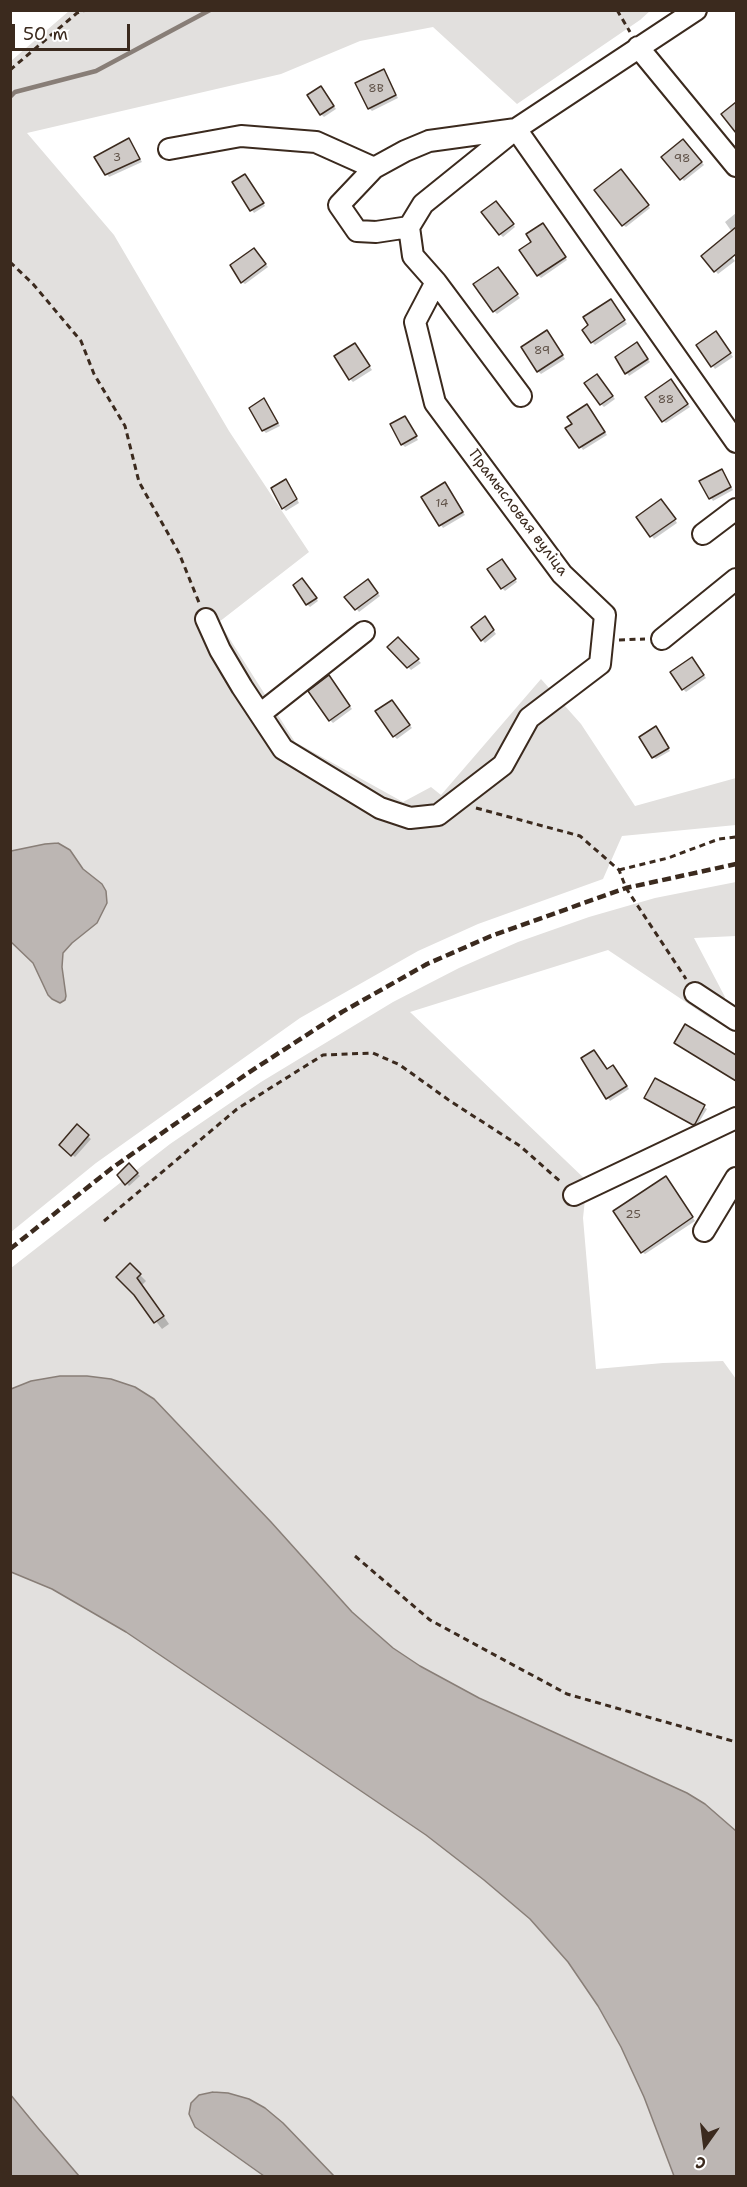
<!DOCTYPE html>
<meta charset="utf-8">
<style>
body{margin:0}
#map{position:relative;width:747px;height:2187px;overflow:hidden;background:#fff;font-family:"Shantell Sans",sans-serif}
canvas{display:block}
.frame{position:absolute;inset:0;border:12px solid #3b2a1e;pointer-events:none}
.north{position:absolute;left:675px;top:2115px;width:60px;height:60px;-webkit-text-stroke:4px #fff;paint-order:stroke;rotate:194deg;font-size:16px;font-weight:700;line-height:24px;text-align:center;color:#3b2a1e}
.north::after{content:'';display:block;margin:auto;width:21px;height:27px;background:#3b2a1e;clip-path:polygon(50% 0,100% 100%,50% 72%,0 100%)}
.scale{position:absolute;left:12px;top:24px;width:118px;height:27px;box-sizing:border-box;border:3px solid #3b2a1e;border-top:0;padding-left:8px;font-size:18px;line-height:21px;white-space:nowrap;color:#3b2a1e;-webkit-text-stroke:4px #fff;paint-order:stroke}
</style>
<div id="map">
<canvas width="747" height="2187"></canvas>
<div class="frame"></div>
<div class="north">С</div>
<div class="scale">50 m</div>
</div>
<script>
const c = document.querySelector('canvas').getContext('2d');
c.lineJoin = 'round';
function paint(path, color) { c.fillStyle = color; c.fill(path, 'evenodd'); }
const toPath = rows => new Path2D(rows.map(r => 'M' + r).join(''));
function trace(path, color, width, dash) { c.strokeStyle = color; c.lineWidth = width; c.lineCap = dash ? 'butt' : 'round'; c.setLineDash(dash || []); c.stroke(path); }
function label(font, color, halo, rows, align = 'center') {
  c.font = font + ' "Shantell Sans",sans-serif'; c.lineWidth = 5; c.setLineDash([]); c.textBaseline = 'middle'; c.strokeStyle = halo; c.fillStyle = color; for (const [text, x, y, turn = 0] of rows) {
    c.save(); c.translate(x, y); c.rotate((+turn || 0) * Math.PI / 180); c.textAlign = isNaN(turn) ? turn : align; if (halo) c.strokeText(text, 0, 0); c.fillText(text, 0, 0); c.restore();
  }
}
paint(toPath([
 [69,11,650,11,640,20,517,104,433,27,360,41,281,74,27,133,114,235,229,431,309,552,219,622,295,742,403,802,431,787,441,795,541,679,581,724,635,806,736,778,736,825,622,836,603,879,478,924,418,951,300,1018,96,1163,11,1232,11,61],
 [736,882,736,936,694,938,725,997,711,1019,608,950,410,1012,587,1181,583,1218,596,1369,663,1363,723,1361,736,1379,736,1831,705,1804,687,1793,479,1698,420,1666,393,1648,352,1612,271,1522,154,1399,135,1387,111,1379,31,1381,11,1389,11,1268,170,1144,261,1082,393,1002,459,968,518,942,589,917,655,898],
 [11,1572,52,1589,126,1632,426,1835,484,1880,530,1919,568,1962,598,2006,621,2047,644,2097,674,2176,79,2176,11,2094]
]), '#e2e0de');
const water = toPath([
 [58,843,70,850,83,869,102,884,106,891,107,903,97,923,72,943,63,953,62,967,66,996,65,1000,60,1003,52,999,48,995,33,963,10,941,11,851,45,844,58,843],
 [60,1376,87,1376,111,1379,135,1387,154,1399,271,1522,352,1612,393,1648,420,1666,479,1698,687,1793,705,1804,736,1831,736,2176,674,2176,644,2097,621,2047,598,2006,568,1962,530,1919,484,1880,426,1835,126,1632,52,1589,11,1572,11,1389,31,1381,60,1376],
 [213,2092,228,2093,249,2099,265,2108,283,2123,334,2176,264,2176,195,2127,189,2114,191,2103,199,2095,213,2092],
 [10,2094,38,2128,79,2176,11,2176,10,2094]
]);
paint(water, '#bcb6b3');
trace(water, '#887e77', 1.5);
paint(toPath([
 [383,71,398,98,372,111,369,108],
 [321,88,336,109,324,117,321,114],
 [129,140,142,162,109,177,96,157],
 [683,141,704,165,684,181,663,157],
 [624,174,650,208,626,227,623,225],
 [248,179,265,206,254,213,234,183],
 [499,206,515,227,503,237,500,234],
 [736,213,736,250,730,255,735,261,718,274,703,256,732,232,725,222],
 [545,228,567,260,541,278,538,275,533,242],
 [257,253,268,267,245,284,242,282],
 [501,272,520,298,497,314,494,311],
 [613,304,627,324,595,345,592,342],
 [550,335,565,359,541,374,538,371],
 [719,336,733,357,715,369,698,346],
 [640,347,650,362,629,376,627,373],
 [358,348,372,370,353,382,350,379],
 [599,378,615,399,604,407,601,404],
 [673,384,690,407,666,423,663,421],
 [266,403,280,426,266,433,263,430],
 [590,409,607,435,583,450,568,428],
 [407,420,418,440,405,447,402,444],
 [724,474,733,490,713,501,701,482],
 [289,484,299,503,286,511,283,508],
 [448,487,465,515,443,528,441,525],
 [664,503,677,523,654,539,638,517],
 [504,563,517,582,505,591,502,588],
 [305,583,318,601,310,607,307,604],
 [371,584,380,596,359,612,347,597],
 [485,618,496,634,485,643,482,640],
 [398,639,421,663,411,670,389,647],
 [694,662,706,678,686,692,683,689],
 [331,680,352,709,333,723,330,720],
 [394,704,412,728,397,739,394,736],
 [658,731,670,751,656,759,653,757],
 [616,1070,629,1089,610,1101,595,1079,607,1071],
 [656,1080,707,1109,696,1127,646,1098],
 [77,1127,91,1139,75,1157,61,1145],
 [129,1166,140,1176,129,1186,119,1175],
 [669,1181,695,1221,645,1254,642,1252],
 [130,1265,146,1281,142,1285,169,1324,162,1329,135,1294]
]), '#0003');
trace(toPath([
 [10,97,15,92,96,71,210,10]
]), '#887e77', 4.5);
const building = toPath([
 [384,69,396,95,368,109,355,83,384,69],
 [321,86,334,106,320,115,307,95,321,86],
 [736,102,736,133,721,114,736,102],
 [129,138,140,159,105,175,94,157,129,138],
 [683,139,702,162,680,180,661,157,683,139],
 [621,169,649,205,622,226,594,190,621,169],
 [245,174,264,203,250,211,232,182,245,174],
 [496,201,514,224,499,235,481,212,496,201],
 [543,223,566,257,537,276,519,250,531,242,526,234,543,223],
 [736,227,736,254,714,272,701,256,736,227],
 [254,248,266,264,241,283,230,265,254,248],
 [498,267,518,294,493,312,473,284,498,267],
 [611,299,625,320,591,343,582,330,588,325,583,317,611,299],
 [547,330,563,355,537,372,521,347,547,330],
 [716,331,731,353,711,367,696,345,716,331],
 [637,342,648,359,625,374,615,357,637,342],
 [355,343,370,366,349,380,334,356,355,343],
 [597,374,613,396,600,405,584,383,597,374],
 [671,379,688,404,662,422,645,397,671,379],
 [264,398,278,423,262,431,249,408,264,398],
 [587,404,605,432,579,448,565,428,572,424,567,417,587,404],
 [405,416,417,436,401,445,390,424,405,416],
 [722,469,731,487,709,499,699,481,722,469],
 [286,479,297,499,282,509,271,488,286,479],
 [445,482,463,512,439,526,421,497,445,482],
 [661,499,676,519,650,537,636,517,661,499],
 [502,559,516,579,501,589,487,569,502,559],
 [302,578,317,598,306,605,293,585,302,578],
 [368,579,378,593,355,610,344,597,368,579],
 [485,616,494,630,481,641,471,627,485,616],
 [398,637,419,659,407,668,387,647,398,637],
 [692,657,704,675,682,690,670,672,692,657],
 [329,675,350,706,329,721,308,691,329,675],
 [392,700,410,725,393,737,375,711,392,700],
 [656,726,669,748,652,758,639,737,656,726],
 [685,1024,736,1055,736,1081,674,1043,685,1024],
 [594,1050,607,1069,613,1065,627,1086,606,1099,581,1058,594,1050],
 [655,1078,705,1105,695,1124,693,1125,644,1098,655,1078],
 [77,1124,89,1135,71,1156,59,1145,77,1124],
 [129,1163,138,1173,125,1185,117,1175,129,1163],
 [666,1176,693,1217,641,1253,613,1211,666,1176],
 [130,1263,141,1274,137,1278,164,1316,154,1323,134,1295,116,1277,130,1263]
]);
paint(building, '#cfcac7');
trace(building, '#3b2a1e', 1.5);
const minor = toPath([
 [638,47,736,166],
 [169,149,241,136,316,142,374,168],
 [409,227,376,232,357,231,339,205,374,168,405,151,429,141,516,129,736,442],
 [521,396,436,282,413,256,409,227,423,204,516,129,696,10],
 [703,534,736,509],
 [206,619,220,650,242,687,283,749,380,808,410,818,438,815,503,765,529,718,600,664,605,615,562,574,435,403,415,322,436,282],
 [662,639,736,579],
 [260,714,364,632],
 [695,993,736,1020],
 [574,1195,736,1118],
 [704,1231,736,1178]
]);
trace(minor, '#3b2a1e', 24);
trace(toPath([
 [617,10,630,32],
 [10,70,77,13,86,10],
 [10,262,33,284,81,341,94,374,125,426,139,482,179,553,200,605],
 [619,640,645,639],
 [476,808,580,836,619,870,626,888,686,979],
 [619,870,668,858,719,839,736,837],
 [104,1221,237,1109,323,1055,373,1053,400,1065,450,1101,520,1146,562,1183],
 [355,1556,430,1620,567,1694,736,1742]
]), '#3b2a1e', 3, [6, 4.5]);
trace(minor, '#fff', 20);
trace(toPath([
 [10,1249,112,1168,248,1073,342,1012,427,964,491,936,626,888,736,864]
]), '#3b2a1e', 4.5, [9, 4.5]);
label('12px', '#605248', null, [
 ["8В",376,89],
 ["3",117,158],
 ["98",682,159],
 ["89",542,351],
 ["88",666,400],
 ["14",442,504],
 ["25",633,1215]
]);
label('15px', '#3b2a1e', '#fff', [
 ["Прамысловая вуліца",518,513,53]
]);
</script>
